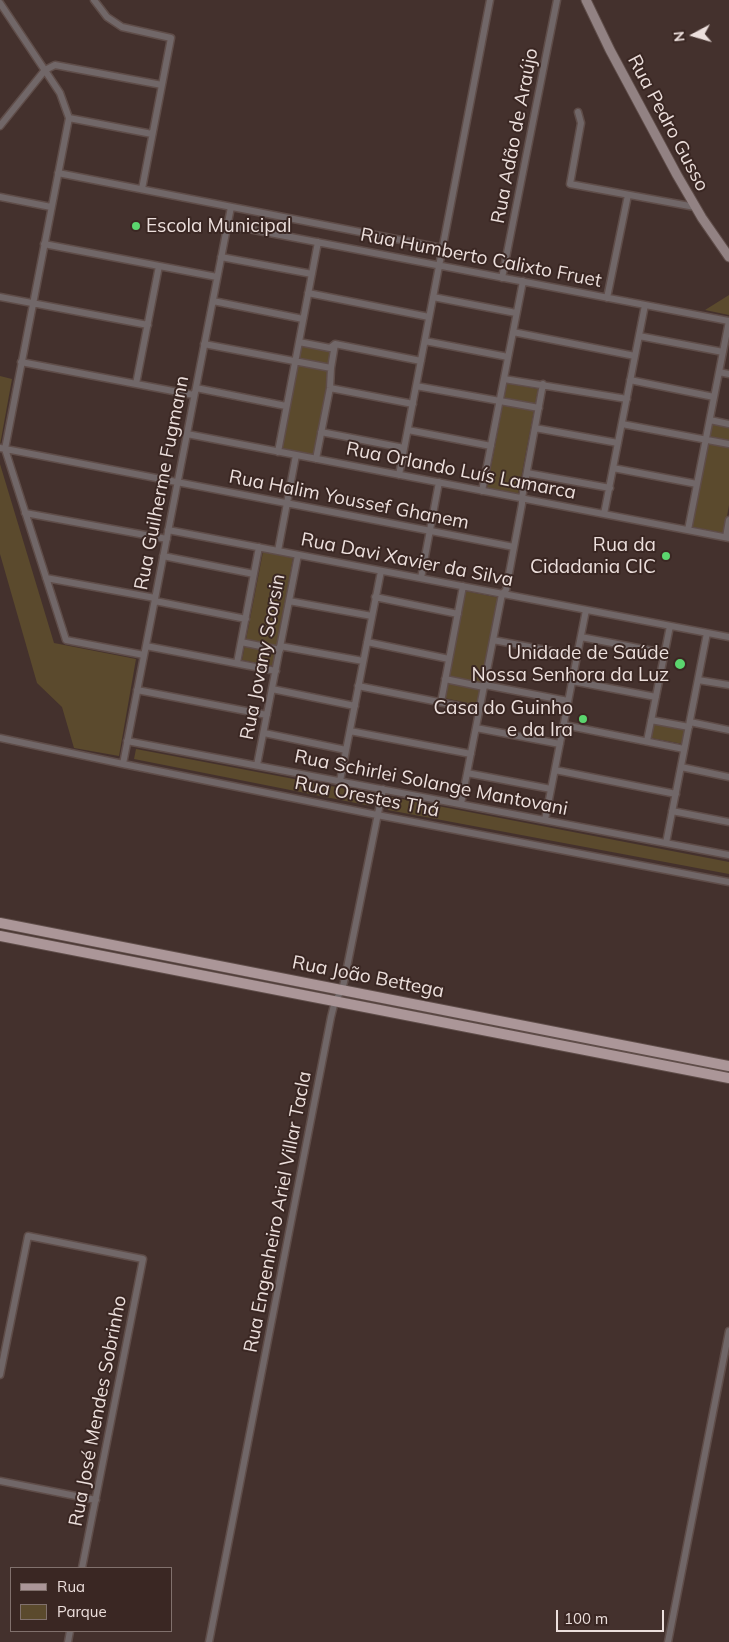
<!DOCTYPE html>
<meta charset="utf-8">
<style>
body{margin:0}
#map{position:relative;width:729px;height:1642px;overflow:hidden;background:#44312d;font-family:Mulish,sans-serif}
canvas{display:block}
.legend{position:absolute;left:10px;top:1567px;width:162px;height:65px;box-sizing:border-box;background:#3a2723;border:1px solid #81716d;margin:0;padding:6px 9px;list-style:none;font-size:15px;color:#ecdfdc}
.legend li{display:flex;align-items:center;gap:10px;height:25px}
.legend b{width:25px;border:1px solid #81716d}
.north{position:absolute;left:669px;top:10px;width:50px;height:50px;-webkit-text-stroke:4px #3a2723;paint-order:stroke;rotate:264deg;font-size:14px;font-weight:700;line-height:20px;text-align:center;color:#ecdfdc}
.north::after{content:'';display:block;margin:auto;width:18px;height:22px;background:#ecdfdc;clip-path:polygon(50% 0,100% 100%,50% 72%,0 100%)}
.scale{position:absolute;left:556px;top:1610px;width:108px;height:22px;box-sizing:border-box;border:2px solid #ecdfdc;border-top:0;padding-left:6px;font-size:15px;line-height:18px;white-space:nowrap;color:#ecdfdc;-webkit-text-stroke:4px #3a2723;paint-order:stroke}
</style>
<div id="map">
<canvas width="729" height="1642"></canvas>
<ul class="legend">
<li><b style="height:6px;background:#ab9698"></b>Rua</li>
<li><b style="height:14px;background:#5b4a2d"></b>Parque</li>
</ul>
<div class="north">N</div>
<div class="scale">100 m</div>
</div>
<script>
const c = document.querySelector('canvas').getContext('2d');
c.lineJoin = 'round';
function paint(path, color) { c.fillStyle = color; c.fill(path, 'evenodd'); }
const toPath = rows => new Path2D(rows.map(r => 'M' + r).join(''));
function trace(path, color, width, dash) { c.strokeStyle = color; c.lineWidth = width; c.lineCap = dash ? 'butt' : 'round'; c.setLineDash(dash || []); c.stroke(path); }
function label(font, color, halo, rows, align = 'center') {
  c.font = font + ' Mulish,sans-serif'; c.lineWidth = 4; c.setLineDash([]); c.textBaseline = 'middle'; c.strokeStyle = halo; c.fillStyle = color; for (const [text, x, y, turn = 0] of rows) {
    c.save(); c.translate(x, y); c.rotate((+turn || 0) * Math.PI / 180); c.textAlign = isNaN(turn) ? turn : align; if (halo) c.strokeText(text, 0, 0); c.fillText(text, 0, 0); c.restore();
  }
}
paint(toPath([
 [729,295,729,315,705,310],
 [302,345,331,350,327,371,327,389,314,455,282,449],
 [0,376,12,379,0,445],
 [507,383,538,389,518,494,487,488],
 [712,424,729,427,729,505,724,533,692,527],
 [0,464,54,643,136,659,119,756,74,748,62,707,37,683,0,554],
 [263,552,293,558,273,666,242,660],
 [465,591,500,598,478,705,444,698],
 [653,724,685,730,683,744,651,738],
 [136,749,373,794,371,806,134,759],
 [391,797,729,862,729,874,388,810]
]), '#5b4a2d');
const minor = toPath([
 [94,0,107,17,122,27,171,38,142,189],
 [0,3,60,93,69,118,5,449,66,640,144,655],
 [578,112,581,123,570,184,695,207],
 [69,118,152,134],
 [0,126,45,70,55,65,162,85],
 [58,173,442,248],
 [0,197,51,207],
 [228,225,729,321],
 [44,244,217,277],
 [221,257,312,274],
 [502,278,557,0],
 [308,293,429,317],
 [0,297,148,325],
 [433,297,516,313],
 [607,298,628,195],
 [213,301,303,319],
 [513,332,635,356],
 [639,336,723,352],
 [425,341,508,357],
 [299,342,330,348,335,344,421,361],
 [204,344,331,368],
 [21,362,194,395],
 [719,372,729,374],
 [504,379,627,399],
 [630,380,714,397],
 [136,384,159,266],
 [416,386,539,408],
 [196,388,286,406],
 [330,388,413,404],
 [710,420,729,424],
 [622,424,729,444],
 [535,428,618,443],
 [408,430,491,446],
 [321,432,404,448],
 [187,434,729,538],
 [0,448,514,547],
 [278,452,318,242],
 [316,459,330,388,331,368,335,344],
 [613,468,697,484],
 [527,473,610,488],
 [399,475,490,0],
 [482,491,523,281],
 [25,513,167,539],
 [604,514,645,305],
 [168,530,729,637],
 [688,530,729,321],
 [726,537,729,520],
 [278,551,296,455],
 [163,556,254,574],
 [46,578,155,598],
 [421,578,439,482],
 [375,597,458,614],
 [155,601,246,619],
 [289,601,372,616],
 [581,637,664,653],
 [493,640,577,656],
 [241,642,280,650],
 [367,642,449,659],
 [146,646,276,671],
 [280,646,363,661],
 [237,663,259,547],
 [445,679,484,687],
 [698,680,729,685],
 [572,681,656,697],
 [485,685,568,701],
 [358,686,479,710],
 [272,689,355,706],
 [137,690,267,715],
 [441,702,463,586],
 [651,720,689,727],
 [690,722,729,730],
 [564,725,684,749],
 [476,728,560,744],
 [350,731,471,754],
 [264,733,346,750],
 [0,738,123,764,377,815,729,882],
 [127,741,729,855],
 [647,741,670,626],
 [123,764,231,207],
 [257,765,298,555],
 [681,767,729,777],
 [555,770,676,794],
 [467,773,551,789],
 [340,781,381,571],
 [461,804,502,594,506,590,522,504,522,498,543,384],
 [672,811,729,822],
 [545,820,586,610],
 [666,843,707,633],
 [0,1375,28,1236,143,1259,82,1568],
 [0,1481,96,1500],
 [68,1642,70,1631],
 [209,1642,331,1017,335,1001,342,990,344,982,383,789],
 [668,1642,729,1331]
]);
const secondary = toPath([
 [586,0,610,50,677,175,702,218,729,257]
]);
const primary = toPath([
 [0,923,729,1066],
 [0,936,729,1078]
]);
trace(minor, '#5f4d49', 9);
trace(secondary, '#5f4d49', 11);
trace(primary, '#5f4d49', 12);
trace(minor, '#716768', 6);
trace(secondary, '#928283', 9);
trace(primary, '#ab9698', 10);
for (const [x, y, r, color] of [
 [136,226,5,"#5bd56e"],
 [666,556,5,"#5bd56e"],
 [680,664,6,"#5bd56e"],
 [583,719,5,"#5bd56e"]
]) { const dot = new Path2D(); dot.arc(x, y, r, 0, 2 * Math.PI); c.fillStyle = color; c.fill(dot); trace(dot, '#3a2723', 2); }
label('19px', '#ecdfdc', '#3a2723', [
 ["Rua Pedro Gusso",668,123,62],
 ["Rua Adão de Araújo",515,136,-79],
 ["Rua Humberto Calixto Fruet",481,258,11],
 ["Rua Orlando Luís Lamarca",461,471,11],
 ["Rua Guilherme Fugmann",162,483,-79],
 ["Rua Halim Youssef Ghanem",349,500,11],
 ["Rua Davi Xavier da Silva",407,560,11],
 ["Rua Jovany Scorsin",263,657,-79],
 ["Rua Schirlei Solange Mantovani",431,783,11],
 ["Rua Orestes Thá",367,797,11],
 ["Rua João Bettega",368,977,11],
 ["Rua Engenheiro Ariel Villar Tacla",278,1212,-79],
 ["Rua José Mendes Sobrinho",98,1411,-79]
]);
label('19px', '#ecdfdc', '#3a2723', [
 ["Escola Municipal",146,226,"left"],
 ["Rua da",656,545],
 ["Cidadania CIC",656,567],
 ["Unidade de Saúde",669,653],
 ["Nossa Senhora da Luz",669,675],
 ["Casa do Guinho",573,708],
 ["e da Ira",573,730]
], 'right');
</script>
